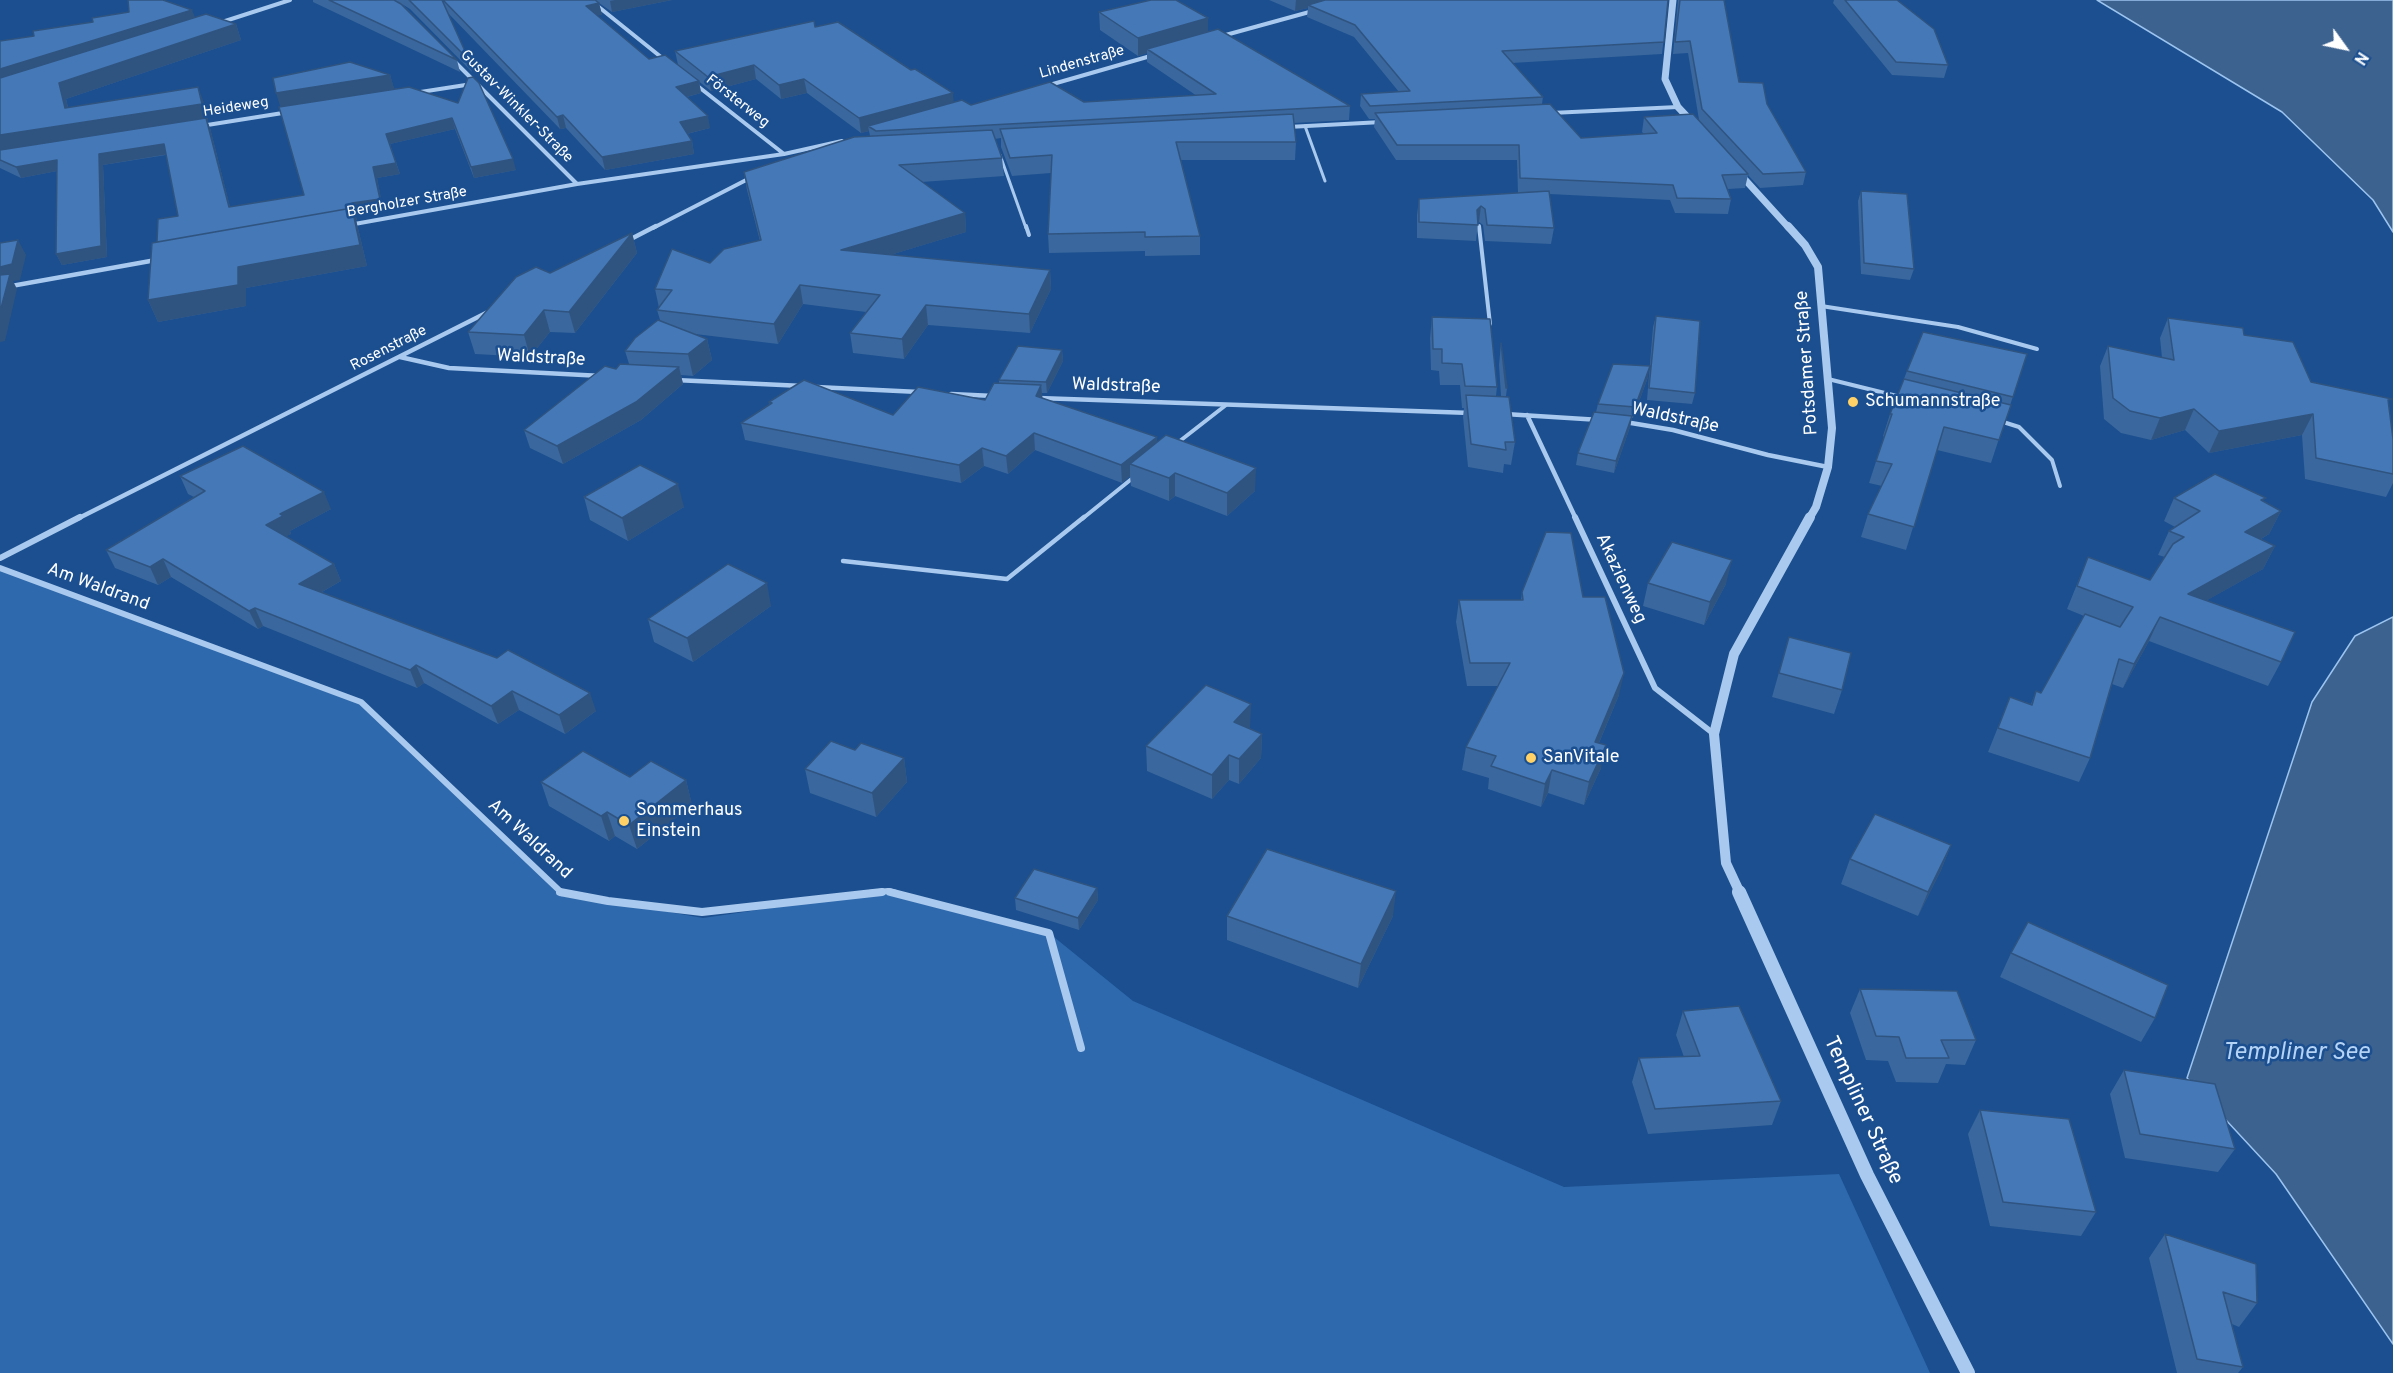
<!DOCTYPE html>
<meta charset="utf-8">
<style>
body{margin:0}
#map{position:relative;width:2393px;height:1373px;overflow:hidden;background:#1b4f8f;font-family:Overpass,sans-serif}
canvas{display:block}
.north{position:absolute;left:2315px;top:18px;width:60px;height:60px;-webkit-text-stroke:4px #1b4f8f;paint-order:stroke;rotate:123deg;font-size:16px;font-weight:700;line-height:24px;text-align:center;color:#fff}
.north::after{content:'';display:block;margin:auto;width:21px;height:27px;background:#fff;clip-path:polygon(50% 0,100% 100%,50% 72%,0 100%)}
</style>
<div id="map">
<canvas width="2393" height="1373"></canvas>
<div class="north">N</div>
</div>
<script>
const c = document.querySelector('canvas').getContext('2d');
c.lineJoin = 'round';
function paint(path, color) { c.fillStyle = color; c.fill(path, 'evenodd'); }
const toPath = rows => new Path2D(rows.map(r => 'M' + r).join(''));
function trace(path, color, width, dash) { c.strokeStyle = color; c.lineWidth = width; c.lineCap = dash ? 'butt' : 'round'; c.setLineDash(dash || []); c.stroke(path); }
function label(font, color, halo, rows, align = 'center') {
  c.font = font + ' Overpass,sans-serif'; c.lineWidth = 5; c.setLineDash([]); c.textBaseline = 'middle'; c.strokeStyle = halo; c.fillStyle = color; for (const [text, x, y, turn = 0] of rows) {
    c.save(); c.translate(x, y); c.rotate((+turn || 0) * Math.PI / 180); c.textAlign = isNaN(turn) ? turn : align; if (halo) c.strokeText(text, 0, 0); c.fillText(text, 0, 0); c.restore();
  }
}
paint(toPath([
 [0,568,361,702,561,893,703,918,888,891,1049,933,1133,1001,1564,1187,1839,1174,1930,1373,0,1373]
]), '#2e69ad');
const water = toPath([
 [2097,0,2393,0,2393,232,2373,200,2282,112,2097,0],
 [2393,617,2393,1344,2276,1174,2187,1078,2312,702,2355,636,2393,617]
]);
paint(water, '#3c6290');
trace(water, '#9cc4f0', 1.5);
trace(toPath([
 [1305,126,1325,181],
 [1000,155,1026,228]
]), '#a9c9ee', 3);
trace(toPath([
 [1026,226,1029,235],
 [1479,226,1490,324],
 [1821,306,1958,327,2037,349],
 [1828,379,1901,397],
 [2000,421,2019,427,2052,460,2060,486],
 [1176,444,1226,405],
 [1082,519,1134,477]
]), '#a9c9ee', 4);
trace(toPath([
 [843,561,1007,579,1084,517]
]), '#a9c9ee', 4.5);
trace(toPath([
 [590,0,666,61],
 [219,23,290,0],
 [1222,36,1313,11],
 [454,61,577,184],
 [695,84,784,154],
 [1046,86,1154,55],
 [414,93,472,84],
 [1551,113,1678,107],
 [201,126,289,112],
 [1288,127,1382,122],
 [349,225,577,184,784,154,842,141],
 [653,228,752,177]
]), '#a9c9ee', 4);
trace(toPath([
 [627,241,656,226],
 [0,288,156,260],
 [400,357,449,368,602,376],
 [675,380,803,386],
 [816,387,919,392],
 [951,394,994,396],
 [1038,398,1471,413],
 [1505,414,1600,420],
 [1527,415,1576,519],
 [1625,422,1673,430,1768,455,1828,467],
 [77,519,490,311]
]), '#a9c9ee', 4.5);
trace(toPath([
 [1575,517,1655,688,1714,734],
 [0,558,80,517],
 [0,568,361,702,562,893],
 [869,893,888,891,896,893]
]), '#a9c9ee', 6);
trace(toPath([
 [560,892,608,901,702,912,882,892],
 [890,892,1049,933,1081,1048]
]), '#a9c9ee', 8);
trace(toPath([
 [1673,0,1665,79,1678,107,1694,124],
 [1739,173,1789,228]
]), '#a9c9ee', 7);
trace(toPath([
 [1788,226,1805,245,1818,267,1832,428,1828,467,1816,507,1809,519]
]), '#a9c9ee', 8);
trace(toPath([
 [1740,893,1726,863,1714,734,1734,654,1810,517]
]), '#a9c9ee', 10);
trace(toPath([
 [1739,892,1867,1175,1968,1373]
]), '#a9c9ee', 14);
paint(toPath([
 [313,0,672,0,612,12,599,3,602,15,597,15,649,59,699,81,701,93,687,97,710,128,687,134,692,141,694,154,605,170,566,128,560,129,448,13,469,60,472,72,410,9,402,4,457,60,460,72,313,2],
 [1269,0,1668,0,1662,54,1512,63,1543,97,1542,104,1581,138,1644,134,1642,132,1644,117,1699,120,1688,53,1673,54,1678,0,1724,0,1739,82,1767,104,1806,172,1803,185,1760,188,1748,175,1745,188,1728,189,1731,199,1728,214,1675,213,1670,200,1549,194,1554,228,1551,244,1485,241,1483,225,1479,222,1478,223,1476,241,1417,238,1417,215,1419,199,1518,193,1517,160,1396,160,1374,127,1375,119,1369,119,1360,106,1361,94,1399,92,1354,37,1307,17,1308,8,1295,11],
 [1834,0,1897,0,1948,65,1944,78,1892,75,1833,3],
 [1099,12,1208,32,1350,106,1349,120,1294,123,1296,142,1295,160,1181,160,1200,236,1200,255,1145,256,1145,251,1049,253,1048,234,1051,173,1012,176,1001,147,1001,138,995,139,1002,158,1004,176,922,182,965,213,966,232,890,255,1050,270,1051,289,1030,333,928,325,904,359,853,353,850,333,866,312,803,304,778,344,695,334,707,339,712,360,693,376,681,375,683,384,641,420,563,464,530,448,524,430,616,369,629,364,625,351,660,320,657,310,659,308,655,289,760,241,747,190,744,172,870,136,869,131,861,133,807,93,781,99,756,79,711,91,678,65,675,51,815,27,954,102,971,105,1084,102,1197,96,1147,62,1147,53,1138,56,1100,30],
 [195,17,236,24,241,40,66,99,68,107,204,103,208,120,207,121,210,128,230,207,304,195,390,75,394,89,409,87,516,170,474,178,455,129,390,144,400,174,377,178,383,210,355,214,357,220,356,220,367,266,246,288,246,306,158,322,148,300,157,242,178,216,166,155,103,165,107,257,62,265,56,254,57,171,21,178,0,168,0,41],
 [1861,191,1914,269,1910,280,1861,274,1858,201],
 [632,233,637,253,575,333,550,332,530,357,475,354,468,332,550,273],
 [1656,316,1695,393,1692,404,1647,400,1653,327],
 [1432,317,1497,387,1496,396,1501,396,1499,365,1501,343,1507,388,1506,396,1515,442,1511,465,1504,464,1503,473,1468,467,1463,417,1464,408,1462,408,1460,385,1440,385,1439,371,1431,370,1430,338],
 [2168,318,2244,335,2311,382,2389,406,2393,439,2393,483,2386,497,2305,479,2302,435,2209,453,2185,430,2151,440,2121,433,2104,419,2100,366,2108,346,2162,358,2160,338],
 [1062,350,1063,361,1047,393,1042,393,1042,398,1157,437,1157,442,1255,491,1227,516,1175,496,1169,501,1131,486,1130,476,1122,483,1035,450,1008,474,984,466,961,483,745,440,741,423,770,405,769,402,893,415,985,400,999,383,999,380],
 [2027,354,1991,463,1937,450,1906,550,1861,537,1868,514,1882,486,1869,483,1884,437,1883,436,1890,414,1907,371],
 [1648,377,1633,418,1632,418,1630,427,1614,473,1576,465,1578,453,1596,412,1598,404],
 [180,476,331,509,290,531,291,534,285,536,334,564,341,581,322,592,596,711,565,734,519,710,498,724,424,683,417,688,263,626,258,629,171,577,158,585,115,568,106,550,194,497,188,494],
 [584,497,684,507,628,541,590,520],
 [2174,498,2265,502,2281,511,2269,534,2261,539,2275,546,2263,569,2207,600,2281,662,2268,686,2149,641,2123,688,2112,684,2090,758,2079,782,1988,752,2010,697,2031,704,2036,691,2041,693,2084,616,2067,609,2088,557,2150,580,2165,557,2158,555,2169,531,2175,527,2164,521],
 [1648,583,1726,584,1704,625,1643,606],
 [1522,592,1583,597,1619,695,1599,743,1601,768,1584,805,1548,793,1541,807,1488,789,1489,778,1462,770,1466,747,1498,686,1467,686,1456,622,1459,600,1521,600],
 [771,606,693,662,654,642,648,619],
 [1789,637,1842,690,1834,714,1772,697],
 [1250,728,1249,729,1262,734,1261,758,1239,784,1229,780,1212,799,1147,771,1146,746],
 [855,750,904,758,907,782,876,817,810,793,805,769],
 [630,777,686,780,692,805,637,849,615,836,609,841,549,806,541,782],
 [1951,845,1941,870,1918,916,1841,884,1850,859],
 [1097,888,1098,900,1079,930,1016,910,1015,898],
 [1227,916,1393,916,1358,988,1227,940],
 [2011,953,2155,1018,2141,1042,2000,977],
 [1860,989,1976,1040,1965,1065,1946,1064,1938,1083,1896,1082,1888,1061,1866,1060,1850,1013],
 [1683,1011,1781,1101,1772,1125,1648,1134,1632,1082,1639,1058,1684,1057,1676,1035],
 [2124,1070,2235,1149,2218,1172,2125,1158,2110,1094],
 [1980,1110,2096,1212,2081,1236,1990,1226,1968,1134],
 [2165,1234,2257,1303,2239,1327,2232,1324,2243,1367,2238,1373,2177,1373,2149,1258]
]), '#3a679d');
paint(toPath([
 [615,0,672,0,612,12,610,1],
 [1296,0,1336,0,1308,5,1308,8,1295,11],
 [599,3,602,15,588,17,586,6],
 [192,10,198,25,0,88,0,69],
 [1208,18,1208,36,1147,49,1147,53,1138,56,1138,38],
 [236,24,241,40,66,99,72,124,65,108,59,83],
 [754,65,756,79,711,91,708,77],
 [390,75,395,91,281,109,276,93],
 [804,79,807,93,781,99,779,85],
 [699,81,701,93,678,99,676,87],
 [198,87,204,103,208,120,207,121,210,128,233,219,229,207,207,121,0,153,0,135],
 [953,93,954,108,868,126,869,131,861,133,859,118],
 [563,115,566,128,560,129,557,117],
 [708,116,710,128,682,135,680,122],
 [452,118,455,129,390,144,386,134],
 [692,141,694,154,605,170,602,157],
 [164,144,169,154,103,165,107,257,62,265,56,254,99,154],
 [513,159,516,170,474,178,471,167],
 [57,160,62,170,21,178,16,167],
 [396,163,400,174,377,178,383,210,355,214,357,220,356,220,367,266,246,288,246,306,158,322,148,300,161,254,352,203,373,167],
 [1481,206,1479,222,1476,224,1477,210],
 [965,213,966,232,844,269,841,250],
 [632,233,637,253,575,333,569,312],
 [18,240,26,255,20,280,13,281,17,289,5,341,0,342,0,267],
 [1050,270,1051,289,1030,333,1029,314],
 [800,285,803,304,778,344,774,324],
 [926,305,928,325,904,359,902,339],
 [544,310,550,332,530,357,524,335],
 [707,339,712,360,693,376,688,354],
 [1062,350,1063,361,1047,393,1046,382],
 [1650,366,1648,377,1633,418,1635,407],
 [679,367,683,384,641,420,563,464,557,446],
 [1041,385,1043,402,1036,396],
 [2194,409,2185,430,2151,440,2160,418],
 [2313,414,2302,435,2209,453,2219,431],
 [1632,416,1630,427,1614,473,1616,461],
 [1034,433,1035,450,1008,474,1006,456],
 [1157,437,1158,454,1130,464,1130,476,1122,483,1121,465],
 [982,448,984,466,961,483,959,465],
 [1256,468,1255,491,1227,516,1227,493],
 [1175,473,1175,496,1169,501,1169,478],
 [678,484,684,507,628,541,622,518],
 [324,492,331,509,290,531,291,534,273,543,266,525,280,514],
 [2281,511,2269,534,2234,555,2245,532],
 [2275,546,2263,569,2177,617,2188,594],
 [163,559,171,577,158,585,150,567],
 [1732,560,1726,584,1704,625,1710,602],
 [334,564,341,581,306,601,299,584],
 [767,583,771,606,693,662,687,638],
 [255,608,263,626,258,629,249,611],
 [2160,617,2149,641,2123,688,2134,664],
 [416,665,424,683,417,688,410,670],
 [1624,673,1619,695,1590,764,1595,742],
 [512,691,519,710,498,724,491,706],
 [590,693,596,711,565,734,559,715],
 [1251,704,1250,728,1233,746,1234,722],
 [1262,734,1261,758,1239,784,1239,759],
 [1606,745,1601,768,1584,805,1589,782],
 [1229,755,1229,780,1212,799,1212,775],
 [904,758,907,782,876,817,872,793],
 [1552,770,1548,793,1541,807,1545,784],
 [686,780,692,805,637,849,629,825],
 [607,812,615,836,609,841,601,816],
 [1951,845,1941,870,1918,916,1928,892],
 [1097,888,1098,900,1079,930,1078,918],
 [1396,891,1393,916,1358,988,1361,964]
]), '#305480');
const building = toPath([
 [128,0,163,0,192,10,0,69,0,41,34,36,33,31,93,22,92,18,129,12,128,0],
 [329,0,394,0,401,4,457,60,329,0],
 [409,0,442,0,469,60,409,0],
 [443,0,595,0,599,3,586,6,649,59,665,55,699,81,676,87,708,116,680,122,692,141,602,157,563,115,557,117,443,0],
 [1151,0,1176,0,1208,18,1138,38,1099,12,1151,0],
 [1325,0,1668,0,1664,42,1502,51,1543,97,1370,106,1361,94,1410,91,1355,25,1308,5,1325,0],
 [1680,0,1724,0,1739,82,1763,83,1767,104,1806,172,1763,174,1702,109,1690,41,1675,42,1680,0],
 [1845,0,1897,0,1934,29,1948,65,1896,62,1845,0],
 [206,14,236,24,59,83,65,108,198,87,202,104,0,135,0,78,206,14],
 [814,21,815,27,838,22,911,70,915,69,953,93,859,118,804,79,779,85,754,65,708,77,675,51,814,21],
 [1218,29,1350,106,876,131,868,126,962,100,971,105,1050,82,1084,102,1216,94,1147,49,1218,29],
 [350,62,390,75,276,93,273,78,350,62],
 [473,77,479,83,513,159,471,167,452,118,386,134,396,163,373,167,380,199,352,203,353,209,352,209,352,208,157,242,158,219,178,216,164,144,99,154,101,246,56,254,57,160,16,167,0,160,0,150,206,118,229,207,304,195,279,107,409,87,458,103,468,78,473,77],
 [1550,104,1581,138,1657,133,1644,117,1693,114,1748,174,1722,175,1731,199,1677,198,1673,185,1520,178,1519,145,1397,145,1375,113,1550,104],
 [1293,114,1296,142,1176,142,1200,236,1145,237,1145,232,1048,234,1052,155,1010,158,1000,129,1293,114],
 [992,130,1002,158,899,165,965,213,841,250,1050,270,1029,314,926,305,902,339,850,333,880,295,800,285,774,324,657,310,672,290,655,289,672,249,710,263,724,249,761,240,744,172,854,137,992,130],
 [1549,191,1554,228,1487,225,1485,209,1481,206,1477,210,1478,225,1419,222,1419,199,1549,191],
 [1861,191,1907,194,1914,269,1864,263,1861,191],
 [352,208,360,245,238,267,238,285,148,300,152,243,352,208],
 [632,233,569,312,544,310,524,335,468,332,516,277,536,267,550,273,632,233],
 [18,240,12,264,0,267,0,243,18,240],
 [10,274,0,312,0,275,10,274],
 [1656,316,1700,321,1695,393,1649,388,1656,316],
 [1432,317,1490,319,1497,387,1465,386,1462,364,1442,363,1442,349,1433,349,1432,317],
 [2168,318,2243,328,2244,335,2293,342,2311,382,2392,399,2388,400,2393,439,2393,474,2316,458,2313,414,2219,431,2194,409,2160,418,2130,411,2113,398,2108,346,2174,360,2168,318],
 [658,320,707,339,688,354,625,351,635,338,658,320],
 [1923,332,2027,354,2013,397,1907,371,1923,332],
 [1501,343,1507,388,1506,388,1501,343],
 [1018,346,1062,350,1046,382,999,380,1018,346],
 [620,364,679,367,636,402,557,446,524,430,605,366,616,369,620,364],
 [1613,364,1650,366,1635,407,1598,404,1613,364],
 [1904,379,2011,405,1999,440,1944,427,1914,527,1868,514,1892,464,1876,461,1892,414,1890,414,1904,379],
 [804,380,893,415,918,387,985,400,994,383,1041,385,1036,396,1157,437,1121,465,1034,433,1006,456,982,448,959,465,741,423,772,403,769,402,804,380],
 [1466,395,1509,397,1515,442,1505,442,1506,450,1471,444,1466,395],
 [1594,412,1632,416,1616,461,1578,453,1594,412],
 [1166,435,1256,468,1227,493,1175,473,1169,478,1130,464,1166,435],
 [243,446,324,492,280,514,283,516,266,525,334,564,299,584,497,658,508,650,590,693,559,715,512,691,491,706,416,665,410,670,255,608,249,611,163,559,150,567,106,550,205,491,180,476,243,446],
 [640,465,678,484,622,518,584,497,640,465],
 [2215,474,2266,498,2261,500,2281,511,2245,532,2275,546,2188,594,2295,632,2281,662,2160,617,2134,664,2119,659,2090,758,1998,728,2010,697,2032,705,2036,691,2041,693,2085,614,2120,627,2133,607,2077,586,2088,557,2150,580,2173,544,2184,537,2169,531,2200,511,2174,498,2215,474],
 [1546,532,1571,533,1583,597,1605,597,1624,673,1595,742,1606,745,1589,782,1552,770,1545,784,1491,766,1496,756,1466,747,1510,663,1470,663,1459,600,1523,600,1522,592,1546,532],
 [1672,542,1732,560,1710,602,1648,583,1672,542],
 [728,564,767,583,687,638,648,619,728,564],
 [1789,637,1851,653,1842,690,1779,673,1789,637],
 [1206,685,1251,704,1234,722,1262,734,1239,759,1229,755,1212,775,1146,746,1206,685],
 [831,741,855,750,861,743,904,758,872,793,805,769,831,741],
 [583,751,630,777,651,761,686,780,629,825,607,812,601,816,541,782,583,751],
 [1875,814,1951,845,1928,892,1850,859,1875,814],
 [1267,849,1396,891,1361,964,1227,916,1267,849],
 [1034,869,1097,888,1078,918,1015,898,1034,869],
 [2028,922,2168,985,2155,1018,2011,953,2028,922],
 [1860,989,1957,991,1976,1040,1941,1040,1949,1058,1906,1058,1899,1037,1876,1036,1860,989],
 [1739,1006,1781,1101,1655,1109,1639,1058,1700,1056,1683,1011,1739,1006],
 [2124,1070,2215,1084,2235,1149,2140,1134,2124,1070],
 [1980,1110,2069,1119,2096,1212,2003,1202,1980,1110],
 [2165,1234,2256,1264,2257,1303,2223,1292,2243,1367,2197,1359,2165,1234]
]);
paint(building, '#4478b7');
trace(building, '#305480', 1.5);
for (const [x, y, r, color] of [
 [1853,402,6,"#ffd166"],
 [1531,758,6,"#ffd166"],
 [624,821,6,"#ffd166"]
]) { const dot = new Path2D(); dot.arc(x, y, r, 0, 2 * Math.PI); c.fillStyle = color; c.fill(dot); trace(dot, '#1b4f8f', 2); }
label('15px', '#fff', '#1b4f8f', [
 ["Lindenstraße",1082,63,-16],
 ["Försterweg",737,102,38],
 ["Gustav-Winkler-Straße",516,107,45],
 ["Heideweg",236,108,-9],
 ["Bergholzer Straße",407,203,-10],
 ["Rosenstraße",389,349,-27]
]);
label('18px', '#fff', '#1b4f8f', [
 ["Waldstraße",541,359,3],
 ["Potsdamer Straße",1808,363,-94],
 ["Waldstraße",1116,387,2],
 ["Waldstraße",1675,419,12],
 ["Akazienweg",1620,579,65],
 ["Am Waldrand",98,588,20],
 ["Am Waldrand",529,840,43]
]);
label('18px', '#fff', '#1b4f8f', [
 ["Schumannstraße",1865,402],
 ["SanVitale",1543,758],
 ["Sommerhaus",636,811],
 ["Einstein",636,832]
], 'left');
label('21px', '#fff', '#1b4f8f', [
 ["Templiner Straße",1862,1111,65]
]);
label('italic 24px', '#b5d3f5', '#1b4f8f', [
 ["Templiner See",2296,1054]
]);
</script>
